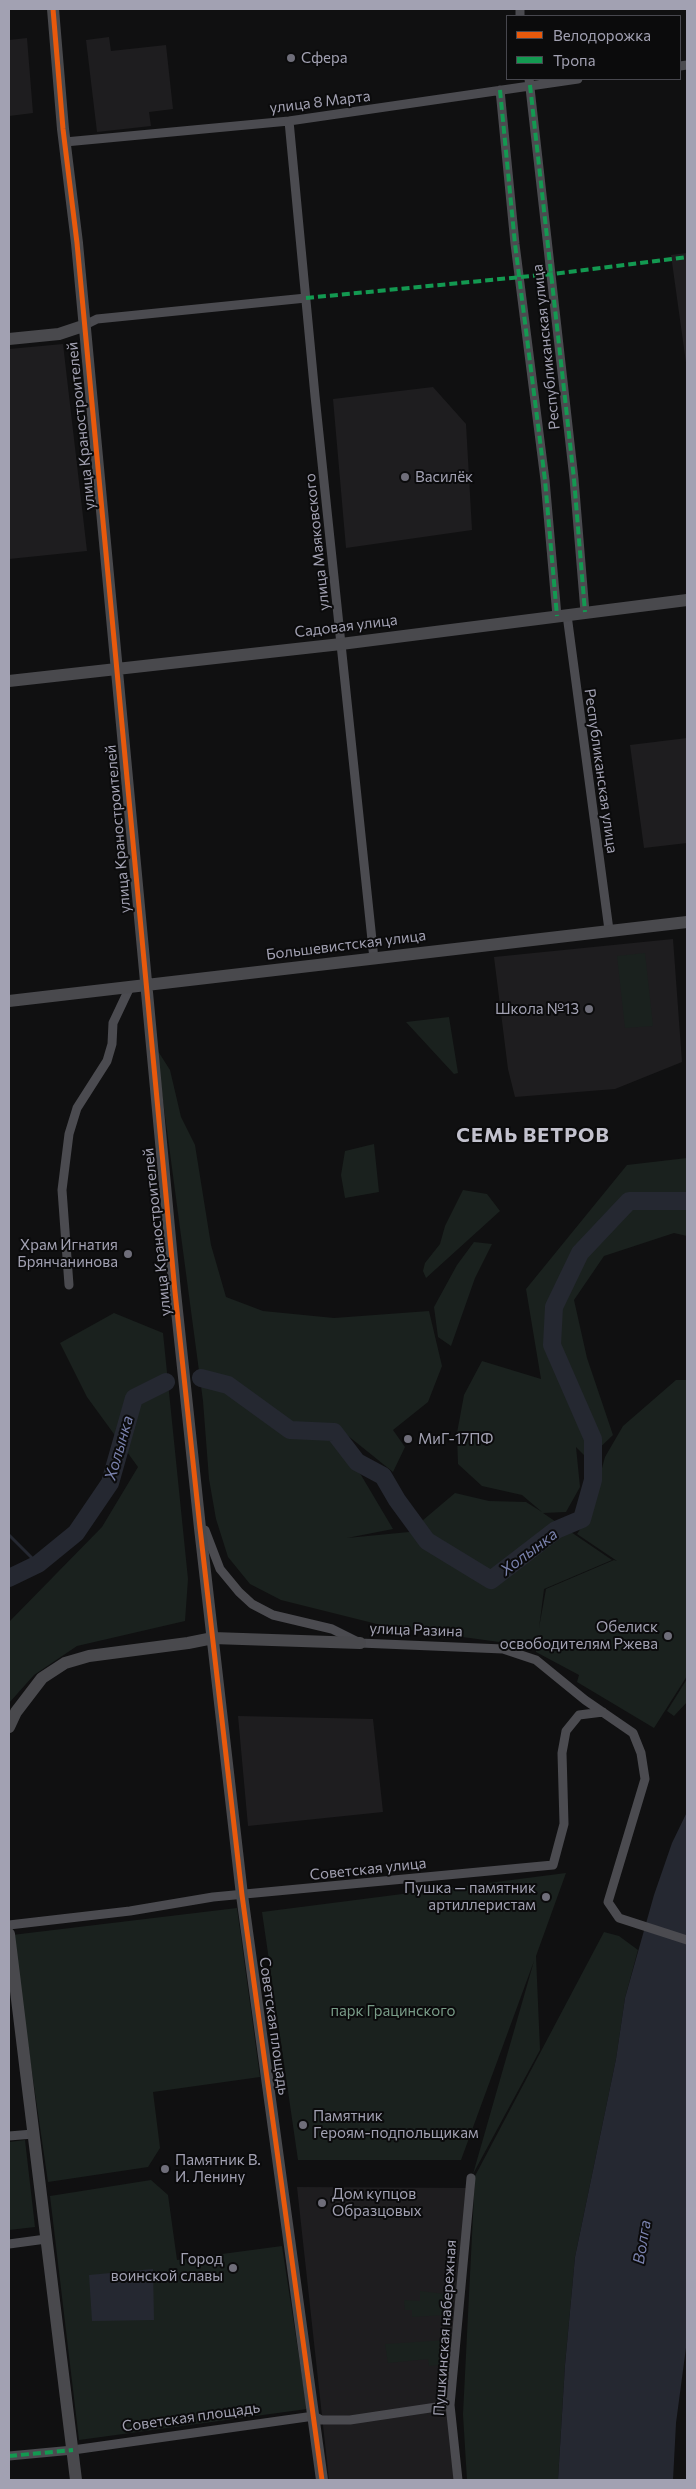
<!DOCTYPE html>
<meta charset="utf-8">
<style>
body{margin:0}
#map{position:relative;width:696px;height:2489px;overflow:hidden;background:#101011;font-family:Commissioner,sans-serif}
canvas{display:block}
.frame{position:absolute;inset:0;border:10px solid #a2a1b2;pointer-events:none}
.legend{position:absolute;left:506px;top:15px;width:175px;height:65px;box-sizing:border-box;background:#0b0b0c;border:1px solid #47474e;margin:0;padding:6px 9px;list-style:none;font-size:15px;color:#a2a1b2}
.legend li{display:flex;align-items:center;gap:10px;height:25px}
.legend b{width:25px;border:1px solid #47474e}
</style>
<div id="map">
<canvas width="696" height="2489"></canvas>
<div class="frame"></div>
<ul class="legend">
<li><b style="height:6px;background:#e8590c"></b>Велодорожка</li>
<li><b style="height:6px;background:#139951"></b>Тропа</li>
</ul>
</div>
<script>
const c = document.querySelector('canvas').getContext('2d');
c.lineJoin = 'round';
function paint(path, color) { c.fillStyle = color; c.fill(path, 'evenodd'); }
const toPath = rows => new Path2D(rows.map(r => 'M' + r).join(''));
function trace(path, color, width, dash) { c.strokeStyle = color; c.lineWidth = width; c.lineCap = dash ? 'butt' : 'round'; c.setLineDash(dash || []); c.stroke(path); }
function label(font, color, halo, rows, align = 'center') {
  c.font = font + ' Commissioner,sans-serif'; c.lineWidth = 4; c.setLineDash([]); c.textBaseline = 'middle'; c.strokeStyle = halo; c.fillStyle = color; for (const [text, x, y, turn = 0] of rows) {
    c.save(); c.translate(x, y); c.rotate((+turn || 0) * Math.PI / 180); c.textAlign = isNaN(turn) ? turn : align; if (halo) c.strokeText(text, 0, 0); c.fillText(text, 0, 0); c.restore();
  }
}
paint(toPath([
 [109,37,111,51,166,45,173,109,149,112,151,126,97,132,86,40],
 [27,38,33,113,9,116,9,40],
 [687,253,687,370,671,255],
 [63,344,87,551,9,559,9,349],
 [433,387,466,424,472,530,346,548,333,399],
 [687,738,687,843,644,848,630,745],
 [673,939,682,1062,615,1089,515,1097,508,1069,494,957],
 [238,1716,373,1719,383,1812,248,1826],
 [297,2187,474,2188,450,2404,457,2480,329,2480]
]), '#1e1d1f');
paint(toPath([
 [645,953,653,1026,625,1028,617,956],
 [449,1017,458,1073,454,1074,406,1022],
 [156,1048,170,1070,181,1117,195,1145,211,1245,226,1297,263,1311,334,1318,429,1311,442,1366,428,1402,393,1430,405,1447,393,1472,347,1435,307,1424,283,1432,330,1437,361,1475,393,1529,347,1538,409,1532,455,1493,489,1501,526,1502,542,1512,522,1495,482,1486,458,1464,457,1433,464,1395,482,1361,541,1379,526,1289,627,1165,687,1158,687,1236,674,1233,604,1256,574,1300,587,1358,613,1435,588,1459,576,1447,580,1487,566,1512,543,1513,612,1560,544,1589,539,1628,546,1589,614,1560,617,1561,577,1534,589,1516,605,1457,623,1426,676,1380,687,1380,687,1676,654,1728,577,1682,579,1675,536,1652,536,1647,389,1627,281,1600,250,1584,228,1557,216,1519,209,1479,203,1401],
 [374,1144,379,1192,345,1198,341,1175,345,1151],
 [463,1190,487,1194,500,1211,426,1278,423,1271,425,1263,440,1244,445,1226],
 [474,1242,492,1244,475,1278,451,1346,438,1337,434,1307,457,1265],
 [114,1313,163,1333,188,1579,185,1621,77,1646,34,1675,9,1703,9,1622,102,1527,138,1467,87,1397,60,1343],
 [687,1679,687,1702,674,1716,667,1711],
 [566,1873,536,1956,540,2050,473,2174,534,1961,461,2160,298,2160,262,1912],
 [237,1908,260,2077,153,2092,160,2148,148,2167,48,2182,12,1935],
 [604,1932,619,1936,638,1950,625,1998,616,2059,575,2257,565,2365,558,2480,467,2480,463,2414,475,2176],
 [25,2140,35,2227,9,2230,9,2142],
 [151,2180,168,2195,177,2260,282,2246,307,2409,79,2440,50,2196],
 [420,2291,445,2294,446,2315,412,2317,412,2310,405,2310,404,2300,420,2301],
 [445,2340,442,2365,429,2366,428,2359,388,2363,385,2344]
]), '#1a211e');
paint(toPath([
 [687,1812,687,2340,676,2423,673,2480,558,2480,565,2365,575,2257,616,2059,625,1998,654,1895,672,1843],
 [153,2269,154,2320,92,2321,89,2275]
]), '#252831');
trace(toPath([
 [9,1535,38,1564]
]), '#252831', 3);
trace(toPath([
 [201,1378,228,1385,290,1430,334,1432,357,1462,383,1476,397,1500,427,1541,491,1580,556,1530,582,1519,593,1480,593,1439,552,1345,554,1307,580,1253,629,1201,687,1201],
 [9,1578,38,1564,76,1533,110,1483,134,1398,166,1382]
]), '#252831', 18);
trace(toPath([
 [520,9,520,16],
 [680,66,687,65],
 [529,79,574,479,585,612],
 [500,90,515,244,545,480,557,616],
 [289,121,315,396,374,959],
 [65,142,289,121,578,79],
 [83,326,97,319,306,298],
 [567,615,609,930],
 [69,1285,62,1190,69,1134,77,1108,107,1061,112,1044,113,1023,130,987],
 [205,1530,220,1569,239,1592,252,1604,273,1615,332,1629,360,1643,503,1649,536,1660,585,1700,633,1733,641,1753,645,1779,608,1902,619,1918,687,1940],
 [9,1925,130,1911,213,1897,553,1865,564,1824,562,1753,566,1731,579,1715,603,1712],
 [9,2136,33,2134],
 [9,2244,46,2239],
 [9,2456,73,2450,314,2416,321,2420,350,2420,450,2405],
 [458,2480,450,2405,471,2178]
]), '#4b4b50', 9);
trace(toPath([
 [53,9,63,129,77,243,175,1292,200,1528,242,1895,322,2480],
 [9,339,59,334,83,326],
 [9,681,341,644,687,600],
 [9,1001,687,922],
 [9,1727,16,1712,42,1678,65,1663,89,1656,188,1643,213,1638,360,1643],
 [9,1934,76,2480]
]), '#49494d', 12);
trace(toPath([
 [530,85,574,479,585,612],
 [500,90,515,244,545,480,557,616],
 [306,298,552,274,687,257],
 [9,2456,73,2450]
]), '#139951', 4, [8, 4]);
trace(toPath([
 [53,9,63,129,77,243,175,1292,200,1528,242,1895,322,2480]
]), '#e8590c', 5);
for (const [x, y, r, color] of [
 [291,58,5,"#6f6e7a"],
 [405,477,5,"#6f6e7a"],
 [589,1009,5,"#6f6e7a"],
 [128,1254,5,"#6f6e7a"],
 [408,1439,5,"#6f6e7a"],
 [668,1636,5,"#6f6e7a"],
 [546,1897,5,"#6f6e7a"],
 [303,2125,5,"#6f6e7a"],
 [165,2169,5,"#6f6e7a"],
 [322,2203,5,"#6f6e7a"],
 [233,2268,5,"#6f6e7a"]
]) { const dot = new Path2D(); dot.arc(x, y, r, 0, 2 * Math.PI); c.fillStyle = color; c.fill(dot); trace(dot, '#0b0b0c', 2); }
label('15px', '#a2a1b2', '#0b0b0c', [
 ["Сфера",301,58],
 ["Василёк",415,477],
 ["Школа №13",579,1009,"right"],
 ["Храм Игнатия",118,1245,"right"],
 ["Брянчанинова",118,1262,"right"],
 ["МиГ-17ПФ",418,1439],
 ["Обелиск",658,1627,"right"],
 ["освободителям Ржева",658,1644,"right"],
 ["Пушка — памятник",536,1888,"right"],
 ["артиллеристам",536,1905,"right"],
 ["Памятник",313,2116],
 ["Героям-подпольщикам",313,2133],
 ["Памятник В.",175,2160],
 ["И. Ленину",175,2177],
 ["Дом купцов",332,2194],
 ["Образцовых",332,2211],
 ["Город",223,2259,"right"],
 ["воинской славы",223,2276,"right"]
], 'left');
label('15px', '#a2a1b2', '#0b0b0c', [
 ["улица 8 Марта",320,102,-7],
 ["Республиканская улица",546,347,-96],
 ["улица Краностроителей",81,426,-96],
 ["улица Маяковского",317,542,-96],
 ["Садовая улица",346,626,-7],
 ["Республиканская улица",601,771,82],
 ["улица Краностроителей",118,829,-95],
 ["Большевистская улица",346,945,-7],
 ["улица Краностроителей",157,1232,-96],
 ["улица Разина",416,1630,2],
 ["Советская улица",368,1869,-6],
 ["Советская площадь",274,2026,82],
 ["Пушкинская набережная",445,2328,-86],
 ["Советская площадь",191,2417,-8]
]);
label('15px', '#799c88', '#0b0b0c', [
 ["парк Грацинского",393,2011]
]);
label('italic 16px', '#7981ac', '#0b0b0c', [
 ["Холынка",119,1448,-74],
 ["Холынка",529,1552,-37],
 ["Волга",642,2242,-81]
]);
c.letterSpacing = '1px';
label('bold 20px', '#c3c2ce', '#0b0b0c', [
 ["СЕМЬ ВЕТРОВ",533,1135]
]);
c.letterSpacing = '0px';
</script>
